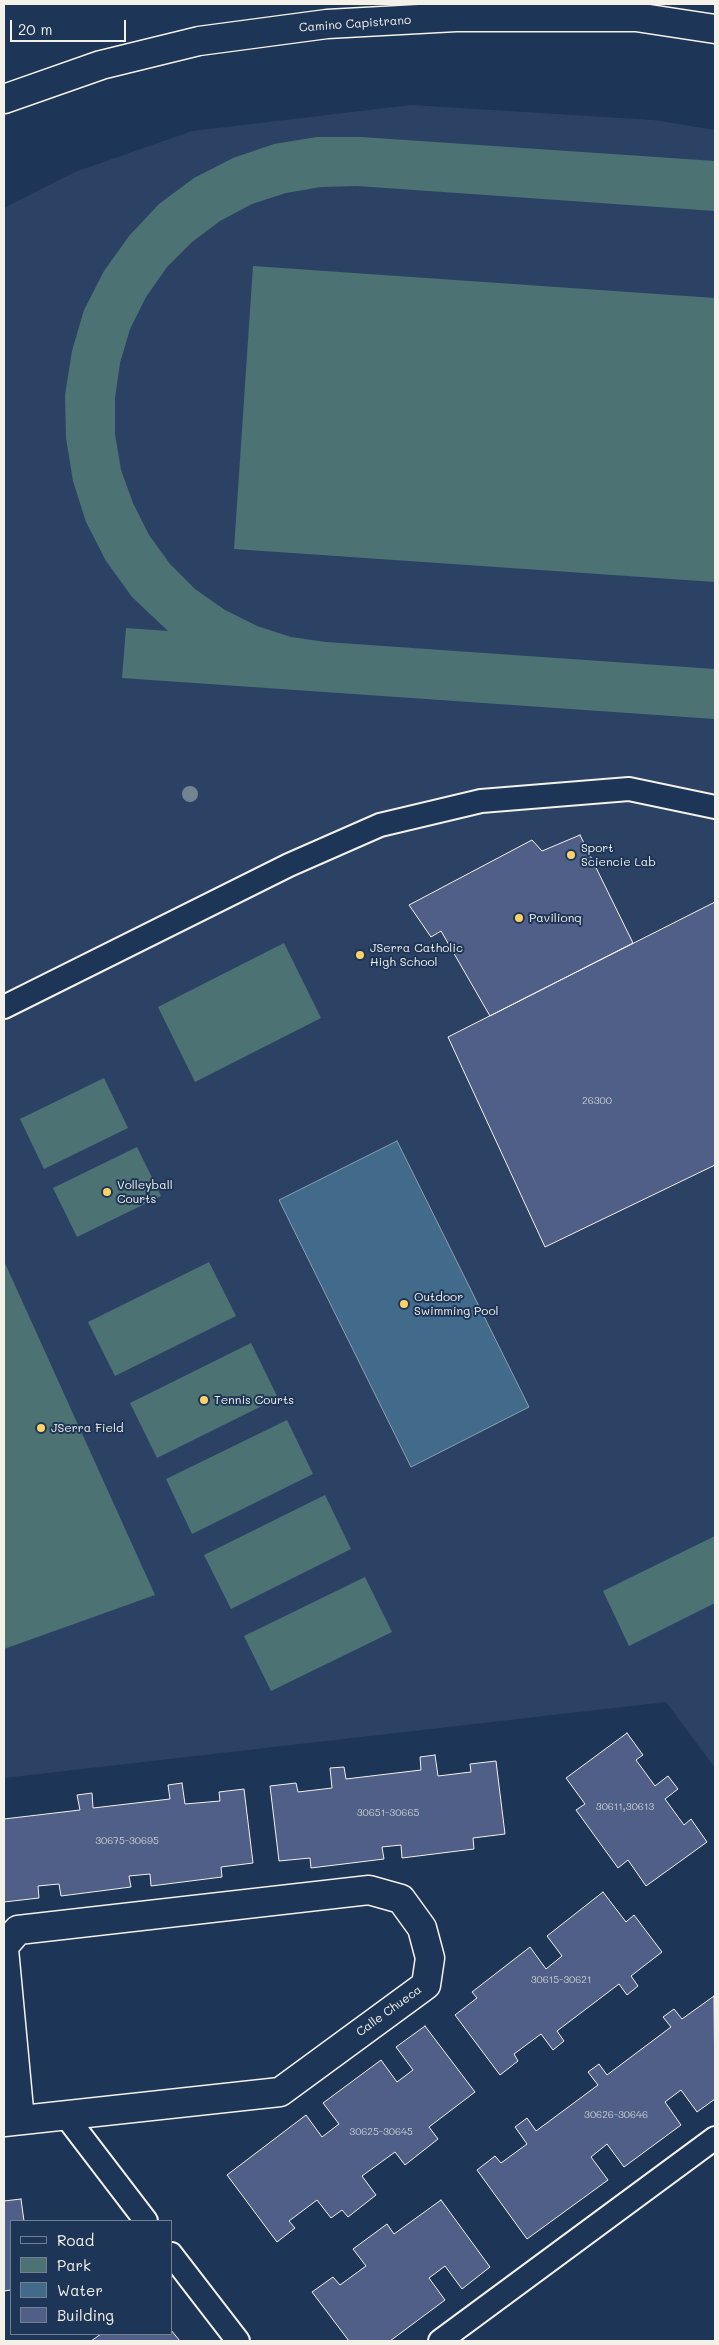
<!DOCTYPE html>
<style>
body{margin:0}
#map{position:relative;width:719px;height:2345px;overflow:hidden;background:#1d3557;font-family:Mali,sans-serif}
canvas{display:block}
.frame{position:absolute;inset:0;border:5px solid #f4f1e8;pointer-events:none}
.legend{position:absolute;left:10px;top:2220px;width:162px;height:115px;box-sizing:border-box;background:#1d3557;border:1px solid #738091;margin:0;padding:6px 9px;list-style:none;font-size:15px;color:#f4f1e8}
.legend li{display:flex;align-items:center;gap:10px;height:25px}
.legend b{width:25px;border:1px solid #738091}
.scale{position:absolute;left:10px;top:20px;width:116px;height:22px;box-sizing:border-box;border:2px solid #f4f1e8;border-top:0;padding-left:6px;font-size:15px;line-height:18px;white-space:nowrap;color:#f4f1e8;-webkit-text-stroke:4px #1d3557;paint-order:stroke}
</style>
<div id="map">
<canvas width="719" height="2345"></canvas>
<div class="frame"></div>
<ul class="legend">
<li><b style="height:6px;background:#1d3557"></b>Road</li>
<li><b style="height:14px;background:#4c7274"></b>Park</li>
<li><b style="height:14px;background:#426a8a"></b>Water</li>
<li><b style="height:14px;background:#4f5f87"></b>Building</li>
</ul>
<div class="scale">20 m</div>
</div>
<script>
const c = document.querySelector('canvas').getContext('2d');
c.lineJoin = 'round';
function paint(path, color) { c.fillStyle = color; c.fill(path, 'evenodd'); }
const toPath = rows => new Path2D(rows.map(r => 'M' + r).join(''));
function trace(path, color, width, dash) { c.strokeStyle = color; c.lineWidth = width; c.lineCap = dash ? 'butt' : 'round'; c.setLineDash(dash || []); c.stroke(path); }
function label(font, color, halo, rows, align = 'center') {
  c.font = font + ' Mali,sans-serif'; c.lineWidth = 4; c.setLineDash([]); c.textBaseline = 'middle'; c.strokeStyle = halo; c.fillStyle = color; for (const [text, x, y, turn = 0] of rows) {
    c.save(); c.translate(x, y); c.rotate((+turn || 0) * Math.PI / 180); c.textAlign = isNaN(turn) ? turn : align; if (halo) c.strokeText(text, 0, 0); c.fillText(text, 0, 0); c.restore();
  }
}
paint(toPath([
 [411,105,653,120,715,130,715,1768,666,1702,4,1778,4,208,75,172,192,131]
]), '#2c4265');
paint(toPath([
 [317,137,361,137,715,161,715,211,357,186,321,187,286,193,252,204,220,221,192,242,167,267,146,297,130,329,120,363,115,398,115,434,121,470,133,503,149,535,170,564,195,589,225,610,257,626,291,637,326,642,715,669,715,719,122,678,126,628,168,631,132,597,106,561,86,522,73,481,66,438,65,395,72,351,84,310,104,271,129,236,159,204,194,178,233,158,274,144],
 [253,266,715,298,715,582,234,549],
 [284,943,321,1018,195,1082,158,1007],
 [104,1078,128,1128,44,1169,20,1119],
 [137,1147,161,1196,77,1237,53,1188],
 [4,1261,155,1595,4,1649],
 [209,1262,236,1316,115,1376,88,1322],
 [251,1343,278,1398,157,1458,130,1403],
 [287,1420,313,1474,192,1534,166,1479],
 [325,1495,351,1549,231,1609,204,1555],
 [715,1536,715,1603,629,1646,603,1591],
 [365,1577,392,1632,271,1691,244,1636]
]), '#4c7274');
const water = toPath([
 [397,1141,529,1407,411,1467,279,1200,397,1141]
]);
paint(water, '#426a8a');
trace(water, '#89a0b0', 1);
const building = toPath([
 [580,835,633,943,490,1016,441,931,431,937,409,905,532,840,542,851,580,835],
 [715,902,715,1165,545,1247,448,1037,715,902],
 [627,1733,643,1755,636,1760,655,1786,668,1776,678,1789,665,1799,684,1825,691,1819,707,1842,646,1886,628,1860,618,1868,576,1810,585,1804,566,1778,627,1733],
 [435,1755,438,1776,471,1772,470,1764,496,1761,505,1834,473,1838,474,1849,402,1858,401,1845,382,1847,384,1859,311,1868,310,1858,279,1861,270,1786,296,1783,298,1792,332,1788,330,1768,344,1767,346,1779,421,1770,420,1757,435,1755],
 [182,1783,185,1804,220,1801,219,1792,244,1789,253,1863,221,1867,222,1877,151,1886,150,1874,129,1876,131,1887,61,1896,59,1884,38,1886,39,1898,4,1902,4,1819,80,1810,77,1795,92,1793,93,1808,170,1799,168,1785,182,1783],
 [603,1892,626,1922,634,1915,662,1952,631,1976,638,1986,627,1995,619,1984,557,2031,564,2041,553,2050,541,2034,514,2054,518,2061,500,2075,455,2015,477,1998,472,1992,530,1947,546,1969,562,1956,547,1936,603,1892],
 [714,1996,715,2099,697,2112,681,2090,665,2102,681,2125,624,2167,607,2144,591,2157,608,2180,527,2239,477,2170,495,2156,501,2163,527,2144,515,2127,527,2118,536,2131,598,2085,588,2072,599,2064,607,2075,671,2027,663,2017,674,2009,682,2019,714,1996],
 [425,2026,475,2092,429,2127,438,2139,405,2165,395,2152,362,2176,376,2195,348,2217,342,2210,331,2218,317,2200,289,2221,295,2228,277,2242,227,2175,306,2115,322,2137,339,2124,323,2103,381,2060,397,2082,413,2070,396,2047,425,2026],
 [21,2199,24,2221,11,2221,11,2290,4,2291,4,2201,21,2199],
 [441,2200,490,2267,462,2289,445,2266,429,2278,445,2300,390,2341,349,2341,312,2292,333,2277,340,2285,366,2266,353,2249,387,2224,394,2234,441,2200],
 [171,2330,180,2341,91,2341,101,2334,171,2334,171,2330]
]);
paint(building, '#4f5f87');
trace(building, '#f4f1e8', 1);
const lane = toPath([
 [4,1007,289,865,380,825,481,801,629,789,715,807],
 [65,2115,146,2221],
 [171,2254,238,2341],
 [440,2341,715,2138]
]);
const street = toPath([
 [4,1946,18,1930,369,1890,401,1899,422,1928,430,1958,426,1985,280,2092,4,2122],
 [4,1949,20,2120]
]);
const secondary = toPath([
 [4,99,101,65,199,41,327,24,456,17,636,17,715,29]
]);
trace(lane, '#f4f1e8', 26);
trace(street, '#f4f1e8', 31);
trace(secondary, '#f4f1e8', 31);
trace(lane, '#1d3557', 22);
trace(street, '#1d3557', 28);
trace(secondary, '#1d3557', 28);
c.fillStyle = '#738490';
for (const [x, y] of [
 [190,794]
]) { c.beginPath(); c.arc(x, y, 8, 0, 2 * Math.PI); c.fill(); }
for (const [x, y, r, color] of [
 [571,855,5,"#ffd166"],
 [519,918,5,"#ffd166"],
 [360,955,5,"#ffd166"],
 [107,1192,5,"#ffd166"],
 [404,1304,5,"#ffd166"],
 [204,1400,5,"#ffd166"],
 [41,1428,5,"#ffd166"]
]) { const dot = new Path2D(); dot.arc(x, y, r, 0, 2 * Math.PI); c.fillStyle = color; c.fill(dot); trace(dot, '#1d3557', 2); }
label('10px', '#cbccd0', null, [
 ["26300",597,1101],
 ["30611,30613",625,1807],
 ["30651-30665",388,1813],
 ["30675-30695",127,1841],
 ["30615-30621",561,1980],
 ["30626-30646",616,2115],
 ["30625-30645",381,2132]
]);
label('12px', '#f4f1e8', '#1d3557', [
 ["Camino Capistrano",355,24,-4],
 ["Calle Chueca",389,2011,-36]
]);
label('12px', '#f4f1e8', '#1d3557', [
 ["Sport",581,848],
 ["Sciencie Lab",581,862],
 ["Pavilionq",529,918],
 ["JSerra Catholic",370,948],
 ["High School",370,962],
 ["Volleyball",117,1185],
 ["Courts",117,1199],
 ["Outdoor",414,1297],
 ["Swimming Pool",414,1311],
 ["Tennis Courts",214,1400],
 ["JSerra Field",51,1428]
], 'left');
</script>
